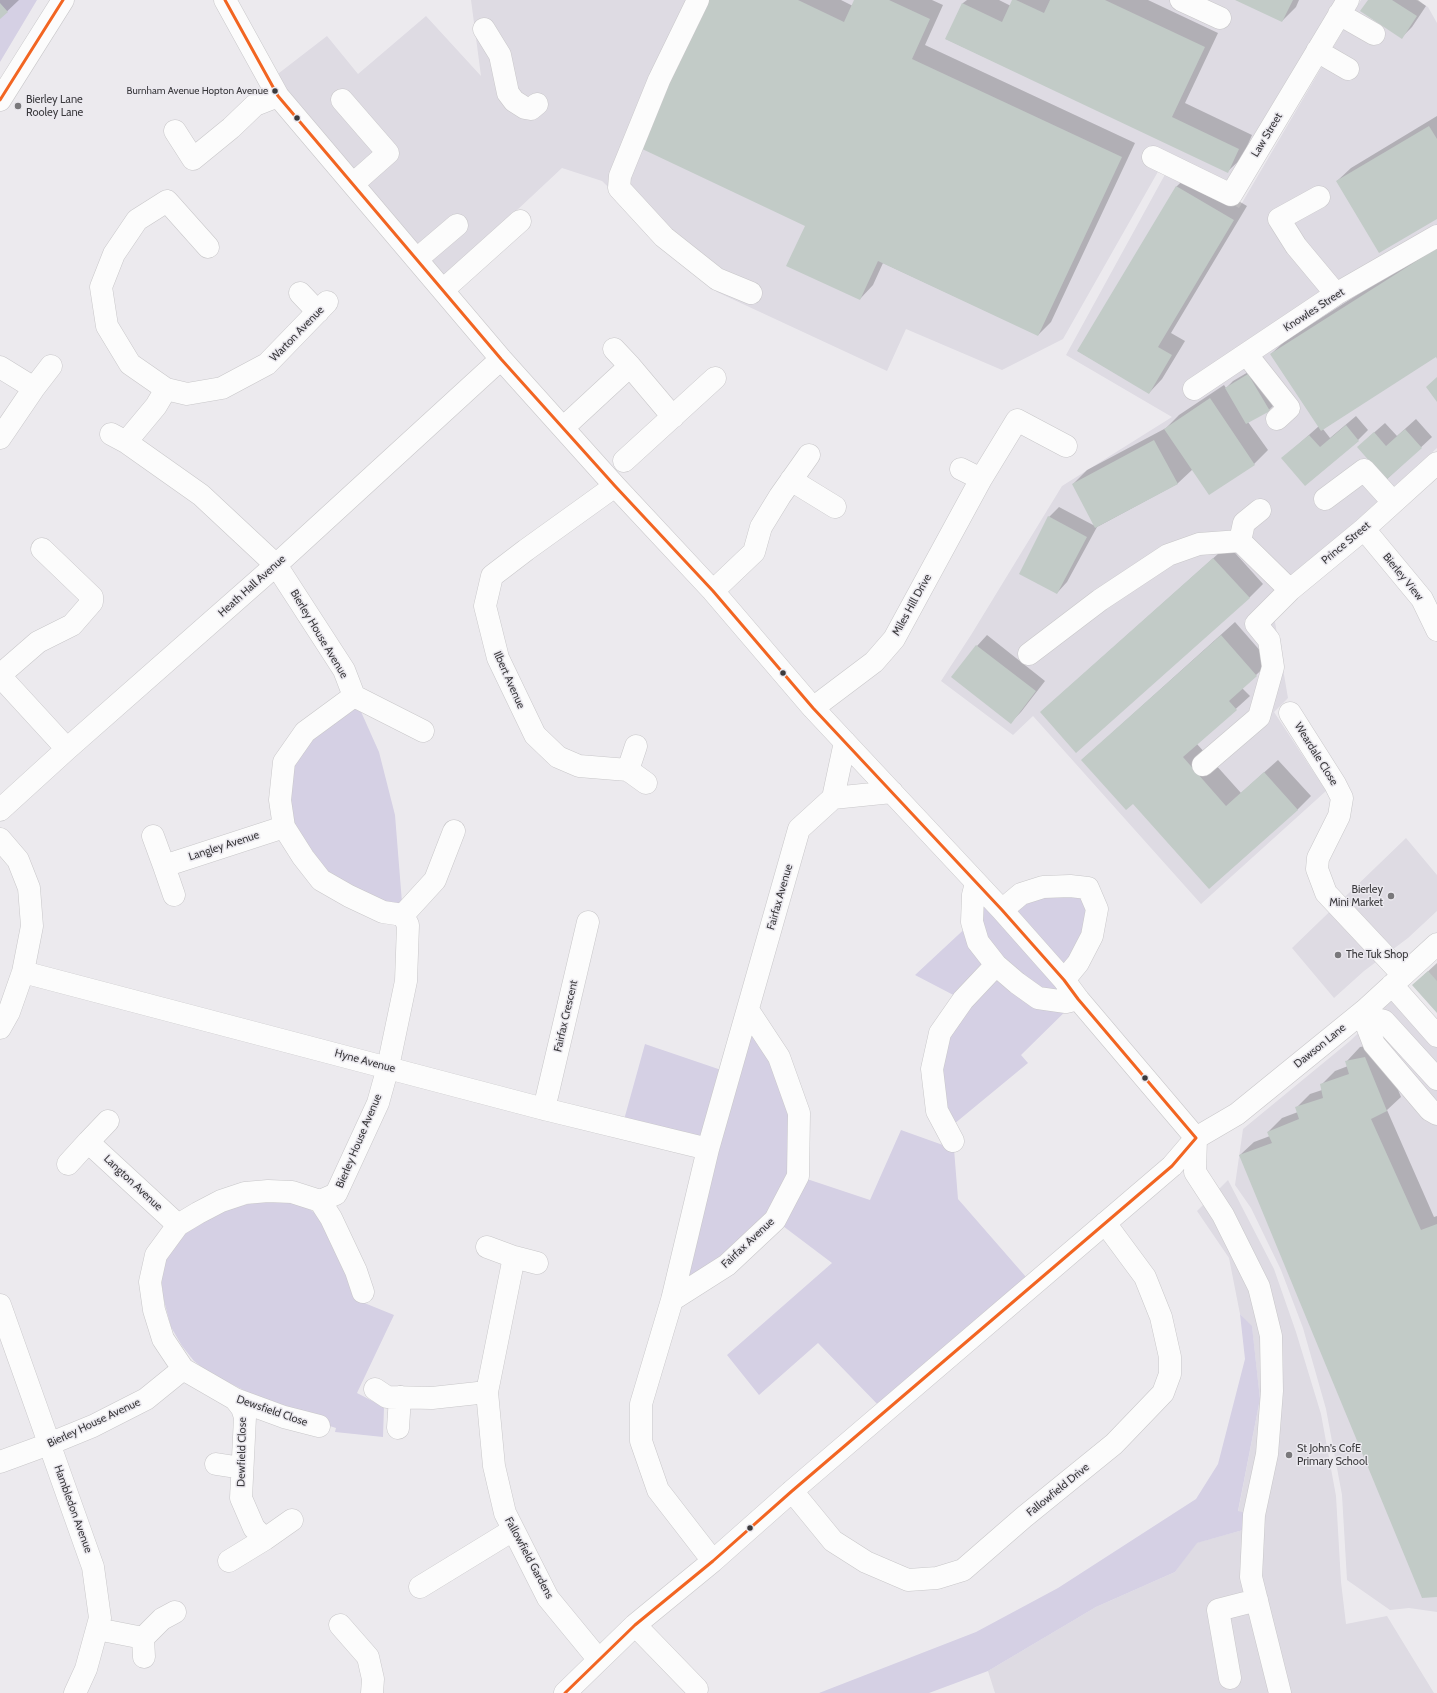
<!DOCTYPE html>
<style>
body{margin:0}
canvas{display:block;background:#eceaee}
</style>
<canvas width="1437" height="1693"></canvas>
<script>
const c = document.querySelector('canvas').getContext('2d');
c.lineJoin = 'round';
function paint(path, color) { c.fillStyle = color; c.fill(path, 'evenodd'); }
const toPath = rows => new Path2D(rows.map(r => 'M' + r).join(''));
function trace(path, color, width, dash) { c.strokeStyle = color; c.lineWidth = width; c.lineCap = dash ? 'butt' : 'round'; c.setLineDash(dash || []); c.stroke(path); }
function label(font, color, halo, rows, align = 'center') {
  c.font = font + ' Cabin,sans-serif'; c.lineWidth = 3; c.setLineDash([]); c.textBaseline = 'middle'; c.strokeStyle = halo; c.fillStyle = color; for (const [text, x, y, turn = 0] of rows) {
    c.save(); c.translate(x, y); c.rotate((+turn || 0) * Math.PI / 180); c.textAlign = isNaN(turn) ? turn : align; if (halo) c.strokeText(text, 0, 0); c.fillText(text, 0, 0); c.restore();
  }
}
paint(toPath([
 [471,0,1336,0,1226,182,1168,154,1063,339,1002,370,906,329,887,371,717,292,602,181,562,168,438,284,270,80,327,36,358,74,426,16,481,76],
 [1361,0,1416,0,1428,7,1437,23,1437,448,1285,585,1275,622,1288,698,1274,712,1326,791,1201,904,1033,716,1013,735,941,681,971,635,1062,486,1172,417,1066,355,1168,169,1239,208],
 [1406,838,1437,875,1437,911,1408,938,1364,971,1334,998,1292,948],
 [1391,1001,1437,1047,1437,1612,1409,1608,1390,1610,1347,1580,1342,1495,1326,1409,1303,1328,1281,1270,1251,1208,1235,1185,1243,1129,1350,1041],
 [1228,1180,1274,1269,1296,1332,1321,1414,1336,1496,1341,1582,1346,1624,1387,1616,1434,1693,995,1693,988,1671,1096,1607,1175,1572,1196,1543,1243,1530,1238,1512,1260,1399,1252,1327,1240,1314,1229,1258,1197,1211]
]), '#dedbe3');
paint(toPath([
 [0,0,37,0,0,62],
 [354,696,379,752,395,815,403,915,349,896,284,827,284,762],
 [1070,886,1097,909,1078,963,1078,999,1021,1055,1028,1063,948,1129,932,1069,963,1000,915,975,972,922,973,895,1002,910],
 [748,1010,779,1057,798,1176,870,1200,901,1130,954,1149,958,1199,1033,1285,884,1411,818,1343,759,1395,727,1355,832,1263,775,1220,672,1300,708,1149,622,1127,645,1044,730,1073],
 [259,1201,291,1203,306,1207,318,1215,338,1242,357,1300,394,1315,357,1393,384,1407,383,1437,335,1432,336,1428,311,1420,277,1407,208,1372,194,1361,182,1346,171,1327,163,1297,161,1275,165,1259,179,1235,216,1213],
 [1240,1314,1252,1326,1260,1399,1238,1511,1246,1513,1243,1530,1197,1543,1175,1572,1096,1607,988,1671,929,1693,819,1693,976,1632,1058,1588,1196,1499,1218,1464,1245,1359]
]), '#d5d0e4');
paint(toPath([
 [0,0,19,0,0,18],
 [708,0,841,0,853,6,856,0,932,0,943,5,925,45,1135,143,1051,322,1038,335,883,263,873,285,860,299,806,225],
 [967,0,999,0,1011,6,1013,0,1148,0,1218,33,1185,103,1252,135,1242,158,1228,171,946,39,963,3],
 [1238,0,1299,0,1296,7,1282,21],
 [1369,0,1418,0,1426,6,1412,27,1402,37],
 [1437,116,1437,218,1337,181,1351,168],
 [1191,173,1247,206,1171,333,1185,341,1162,379,1149,393,1078,351,1177,186],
 [1437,244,1437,357,1436,355,1323,429,1330,438,1356,416,1368,430,1358,440,1283,458,1319,426,1271,354,1285,341],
 [1255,368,1276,403,1269,410,1248,422,1268,450,1254,464,1193,469,1177,484,1097,527,1067,582,1057,593,1049,517,1059,507,1095,526,1073,484,1087,470,1166,428,1179,415,1224,385,1226,388,1233,381],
 [1416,419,1432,437,1387,479,1369,437,1385,423,1397,436],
 [1228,545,1263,584,1249,598,1041,712],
 [1235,622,1270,662,1242,688,1250,696,1197,744,1241,793,1278,760,1311,796,1297,810,1133,802,1082,760],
 [987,635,1045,681,1021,712,1011,722,977,646],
 [1437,963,1437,1011,1424,975],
 [1379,1044,1401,1097,1387,1110,1434,1217,1437,1216,1437,1596,1240,1155,1254,1142,1270,1136,1268,1132,1282,1118,1298,1112,1296,1108,1310,1094,1322,1090,1321,1085,1335,1071,1348,1066,1347,1061,1360,1047]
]), '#0003');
paint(toPath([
 [706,0,798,0,844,22,854,0,889,0,930,19,912,59,1122,157,1038,336,878,261,860,300,786,266,805,226,638,147],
 [1012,0,1016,0,1044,13,1050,0,1105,0,1205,47,1172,117,1239,149,1228,173,945,39,962,3,1002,22],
 [1235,0,1293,0,1282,22],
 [1368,0,1392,0,1417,16,1402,39,1360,11],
 [0,3,8,12,0,19],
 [1429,126,1437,139,1437,219,1379,253,1336,181],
 [1176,186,1234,220,1158,347,1172,355,1149,394,1077,351],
 [1437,248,1437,359,1436,357,1321,431,1270,354],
 [1248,374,1270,411,1246,424,1225,388],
 [1437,377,1437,402,1426,387],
 [1210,398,1255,465,1209,495,1164,429],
 [1346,425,1359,441,1305,486,1281,458,1309,435,1320,447],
 [1405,429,1422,448,1386,480,1357,447,1374,432,1386,446],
 [1154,440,1178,484,1095,528,1072,484],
 [1048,516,1087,537,1057,594,1019,574],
 [1213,558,1250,598,1076,753,1040,712],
 [1221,635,1257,676,1229,701,1237,710,1183,757,1226,806,1264,772,1298,810,1209,889,1133,804,1126,810,1081,760],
 [976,645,1036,691,1011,724,951,677],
 [1428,971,1437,981,1437,1013,1412,985],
 [1365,1057,1387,1111,1371,1119,1421,1230,1437,1224,1437,1597,1422,1598,1239,1155,1272,1143,1267,1132,1299,1119,1295,1107,1323,1098,1320,1084,1349,1074,1345,1061]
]), '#c2cbc7');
const minor = toPath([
 [225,0,278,96,501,359,615,486,713,591,813,708,1002,910,1064,980,1078,999,1196,1138],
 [698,0,659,80,620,176,619,188,664,237,717,279,751,293],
 [1181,0,1220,18],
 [1339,14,1374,34],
 [484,29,500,55,508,93,514,101,525,108,531,109,537,104],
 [1317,51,1348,69],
 [0,100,63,0],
 [342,100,388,153,353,184],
 [175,131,193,159,231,128,255,105,278,96],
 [1153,157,1231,195,1348,0],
 [1319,197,1279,219,1296,246,1336,294],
 [208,247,167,201,137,220,114,254,101,287,107,326,130,364,166,389,187,394,222,388,267,364,327,302],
 [417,259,457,225],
 [443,290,520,221],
 [300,293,318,312],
 [614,349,630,366],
 [1247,355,1289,408,1277,419],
 [0,367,34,388,51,366],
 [1194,389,1336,294,1437,236],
 [563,428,630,366,673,417],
 [0,438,34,388],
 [126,442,156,406,166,389],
 [624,461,715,378],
 [961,469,981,479,1017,420,1066,446],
 [791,480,835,507],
 [615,486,526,550,492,576,485,606,498,658,535,735,558,757,579,766,628,770,636,746],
 [1325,499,1364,470,1393,502],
 [1364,529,1422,599,1437,630],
 [1240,541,1244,523,1260,510],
 [713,591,754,552,761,527,780,496,809,455],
 [1029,654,1100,600,1168,555,1199,544,1240,541,1290,590],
 [0,675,38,642,72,625,92,602,92,597,42,549],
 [0,676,67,749],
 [354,696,423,731],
 [813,708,874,662,894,639,981,479],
 [1290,713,1335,784,1342,798,1339,816,1318,858,1317,869,1326,893,1403,975],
 [1203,765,1259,717,1273,667,1269,640,1256,624,1290,590,1364,529,1437,463],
 [628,770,646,783],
 [833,798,892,792],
 [0,810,67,749,276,565,501,359],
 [153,836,164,866,284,827],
 [0,839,18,860,29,888,32,926,23,972,9,1012,0,1028],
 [164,866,174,895],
 [976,883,973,895,972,922,978,942,996,965,1017,983,1038,998,1066,1002,1078,999],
 [1002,910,1021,894,1043,887,1070,886,1088,888,1097,909,1092,936,1078,963,1064,980],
 [403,915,435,880,454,831],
 [23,972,544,1109,708,1149],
 [1392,985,1437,1036],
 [1365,1010,1372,1018,1384,1021,1437,1079],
 [1372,1018,1367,1026,1374,1044,1430,1110,1437,1114],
 [544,1109,588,922],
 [108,1121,88,1142,178,1225],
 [1196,1138,1195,1172,1223,1215,1259,1287,1271,1336,1272,1391,1267,1454,1254,1515,1251,1577,1280,1693],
 [953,1141,937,1111,932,1069,940,1033,963,1000,996,965],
 [68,1164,88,1142],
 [320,1201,331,1218,356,1271,363,1292],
 [487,1247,514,1257,487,1392,494,1466,505,1513,548,1598,599,1660],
 [514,1257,537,1263],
 [672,1300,727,1265,775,1220,798,1176,799,1113,779,1057,748,1010],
 [0,1305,93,1567,100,1618,86,1669,75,1693],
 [183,1369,235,1399,284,1417,319,1426],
 [375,1389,387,1397,432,1398,487,1392],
 [235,1399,242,1408,245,1417,241,1498,254,1528,265,1539,292,1520],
 [398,1428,400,1397],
 [0,1462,49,1444,93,1426,146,1399,183,1369,163,1339,154,1310,150,1282,156,1255,178,1225,198,1213,221,1201,245,1193,268,1191,292,1192,320,1201,336,1194,378,1103,388,1067,406,981,408,925,403,915,383,912,349,896,321,880,303,857,284,827,280,800,284,762,305,732,354,696,344,670,276,565,201,495,126,442,111,434],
 [216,1464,242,1468],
 [792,1491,833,1541,866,1562,908,1580,937,1578,963,1570,1024,1517,1114,1444,1163,1393,1170,1374,1170,1357,1161,1317,1145,1277,1105,1223],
 [229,1561,265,1539],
 [713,1561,658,1490,641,1441,641,1404,672,1300,708,1149,799,829,833,798,845,742],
 [420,1587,513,1530],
 [340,1625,368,1657,373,1679,372,1693],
 [635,1625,697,1689],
 [97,1629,143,1638,162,1619,175,1612],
 [143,1638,144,1657],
 [1230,1678,1218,1610,1257,1600],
 [565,1693,635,1625,713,1561,792,1491,1172,1166,1196,1138,1237,1114,1365,1010,1437,944]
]);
trace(minor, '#c8c7c9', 23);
trace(minor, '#fcfcfc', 22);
trace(toPath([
 [225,0,278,96,501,359,615,486,713,591,813,708,1002,910,1064,980,1078,999,1196,1138,1172,1166,792,1491,713,1561,635,1625,565,1693],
 [0,100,63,0]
]), '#f26522', 3);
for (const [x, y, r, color] of [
 [275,91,3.5,"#3b3a3d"],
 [18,106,4,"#79787b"],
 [297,118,3.5,"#3b3a3d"],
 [783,673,3.5,"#3b3a3d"],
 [1391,896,4,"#79787b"],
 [1338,955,4,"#79787b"],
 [1145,1078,3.5,"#3b3a3d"],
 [1289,1455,4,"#79787b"],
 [750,1528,3.5,"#3b3a3d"]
]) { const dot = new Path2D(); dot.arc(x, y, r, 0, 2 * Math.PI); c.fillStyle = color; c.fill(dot); trace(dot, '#ebe9ef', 1.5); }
label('10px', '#3b3a3d', '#ebe9ef', [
 ["Burnham Avenue Hopton Avenue",268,91]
], 'right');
label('11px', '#3b3a3d', '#ebe9ef', [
 ["Bierley Lane",26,100],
 ["Rooley Lane",26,113],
 ["Bierley",1383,890,"right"],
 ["Mini Market",1383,903,"right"],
 ["The Tuk Shop",1346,955],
 ["St John's CofE",1297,1449],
 ["Primary School",1297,1462]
], 'left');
label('11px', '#3b3a3d', '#ebe9ef', [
 ["Law Street",1267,135,-59],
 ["Knowles Street",1314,310,-33],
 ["Warton Avenue",297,334,-46],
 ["Prince Street",1346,543,-40],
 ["Bierley View",1403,577,51],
 ["Heath Hall Avenue",252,586,-42],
 ["Miles Hill Drive",912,605,-61],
 ["Bierley House Avenue",319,634,59],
 ["Ilbert Avenue",509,680,66],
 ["Weardale Close",1316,754,58],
 ["Langley Avenue",224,846,-18],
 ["Fairfax Avenue",780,897,-74],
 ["Fairfax Crescent",566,1016,-77],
 ["Dawson Lane",1320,1046,-39],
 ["Hyne Avenue",365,1061,15],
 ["Bierley House Avenue",359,1141,-67],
 ["Langton Avenue",133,1183,43],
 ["Fairfax Avenue",748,1243,-43],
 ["Dewsfield Close",272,1411,19],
 ["Bierley House Avenue",94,1423,-25],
 ["Dewfield Close",242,1452,-89],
 ["Fallowfield Drive",1058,1490,-39],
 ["Hambledon Avenue",73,1509,70],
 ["Fallowfield Gardens",529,1558,62]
]);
</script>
